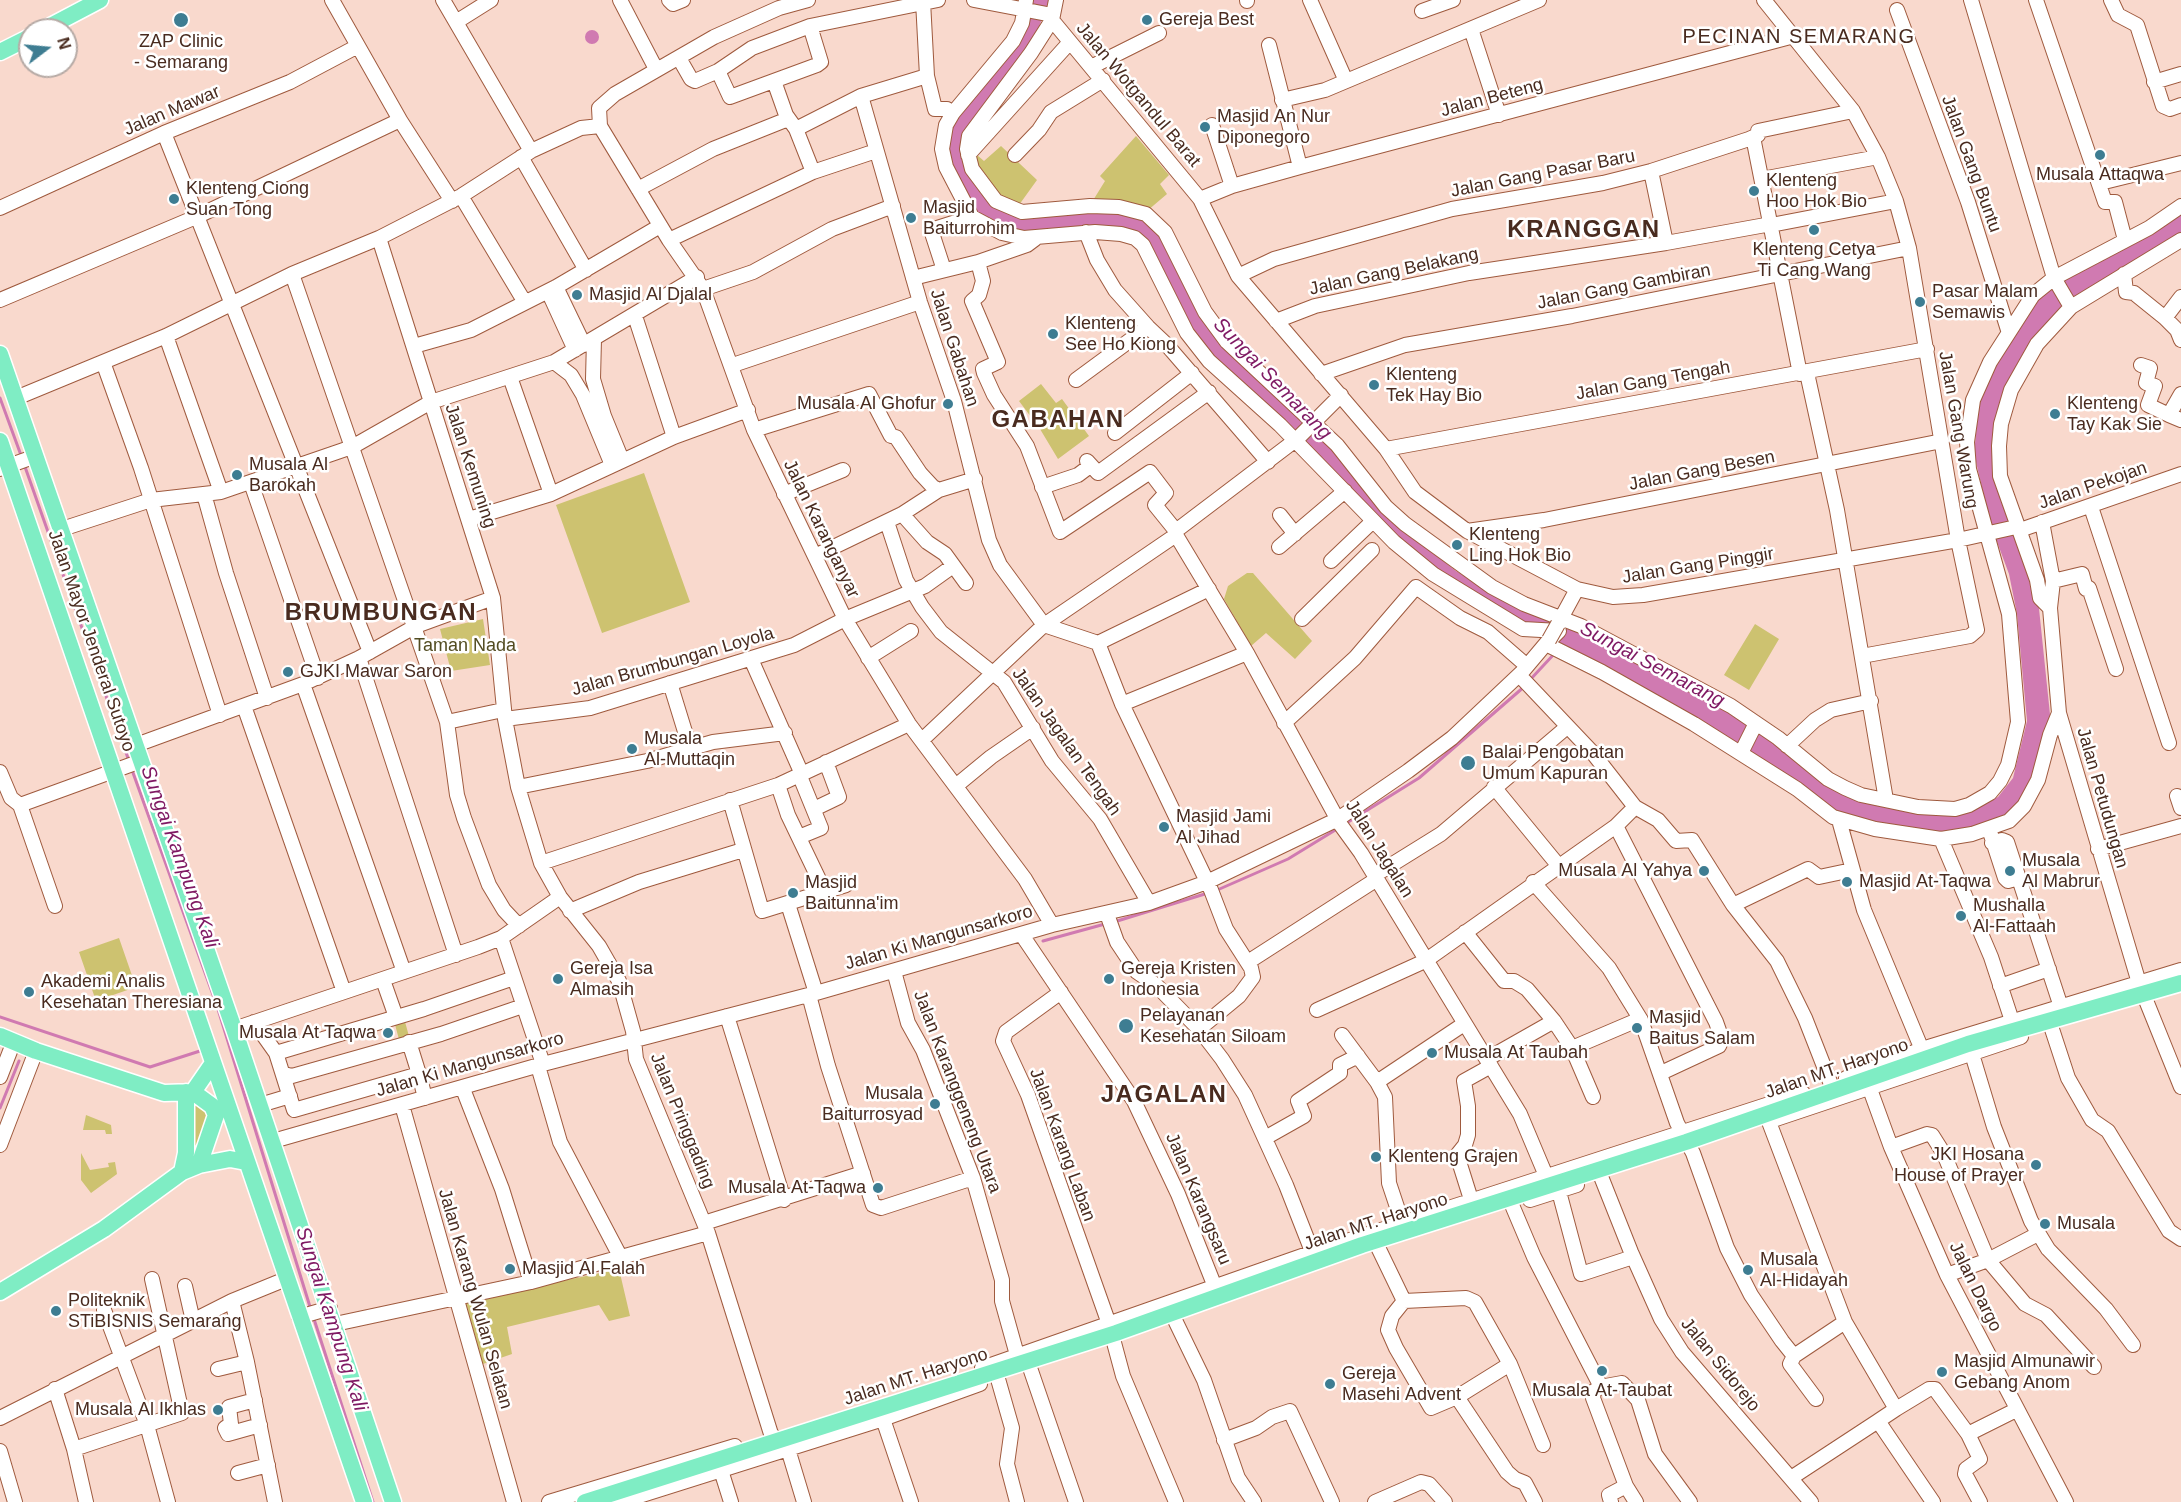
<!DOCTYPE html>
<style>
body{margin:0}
#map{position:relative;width:2181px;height:1502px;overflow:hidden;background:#f9d9cd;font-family:Helvetica,sans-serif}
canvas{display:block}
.north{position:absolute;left:18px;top:18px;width:60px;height:60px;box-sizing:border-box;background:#fff;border:2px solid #b6aaa5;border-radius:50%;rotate:74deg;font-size:16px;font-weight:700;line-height:24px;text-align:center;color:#492b1f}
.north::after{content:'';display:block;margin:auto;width:21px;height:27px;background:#3e7d92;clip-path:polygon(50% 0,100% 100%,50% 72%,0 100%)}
</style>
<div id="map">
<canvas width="2181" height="1502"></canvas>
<div class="north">N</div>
</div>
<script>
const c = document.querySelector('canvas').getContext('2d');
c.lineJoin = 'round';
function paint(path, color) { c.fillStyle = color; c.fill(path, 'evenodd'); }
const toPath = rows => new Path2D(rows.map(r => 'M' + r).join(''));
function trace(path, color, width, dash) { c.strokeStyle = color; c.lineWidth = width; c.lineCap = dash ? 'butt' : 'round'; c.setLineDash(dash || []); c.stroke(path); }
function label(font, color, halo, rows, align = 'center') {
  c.font = font + ' Helvetica,sans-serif'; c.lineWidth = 5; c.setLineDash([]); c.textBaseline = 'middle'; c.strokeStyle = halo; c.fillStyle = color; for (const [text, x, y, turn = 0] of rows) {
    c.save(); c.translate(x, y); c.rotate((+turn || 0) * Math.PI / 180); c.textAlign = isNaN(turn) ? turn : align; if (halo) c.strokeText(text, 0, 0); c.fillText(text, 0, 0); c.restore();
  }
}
paint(toPath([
 [1136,136,1169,175,1160,184,1167,194,1147,211,1092,202,1105,181,1100,176],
 [1001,146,1037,180,1019,205,1000,199,973,160,977,155,984,161],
 [1041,384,1056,403,1062,399,1089,436,1058,459,1040,429,1019,401],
 [644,473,690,602,602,633,556,505],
 [1247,573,1253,573,1312,641,1295,659,1266,633,1251,646,1224,599,1228,586],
 [483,619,490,665,451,671,440,629],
 [1755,624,1779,639,1749,690,1724,675],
 [119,938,136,987,96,1001,79,952],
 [404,1018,410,1040,400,1043,394,1021],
 [197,1100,208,1111,210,1120,192,1162,189,1102],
 [86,1115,111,1125,112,1134,106,1134,105,1130,83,1130],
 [81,1153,90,1170,109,1167,108,1163,115,1162,117,1174,91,1193,81,1180],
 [619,1269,630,1316,609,1321,599,1305,507,1327,512,1354,480,1365,463,1302]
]), '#cdc270');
paint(toPath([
 [1033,0,1049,0,1034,40,964,140,997,208,1130,213,1159,229,1191,294,1338,453,1391,520,1456,571,1502,598,1565,627,1583,632,1748,722,1834,787,1960,812,1998,797,2013,778,2027,721,2017,614,2009,574,1990,523,1974,453,1980,396,2016,326,2046,289,2181,209,2181,237,2105,280,2019,367,1995,474,2008,519,2026,560,2038,599,2051,724,2037,780,2017,813,1947,838,1838,818,1691,715,1584,656,1500,613,1404,546,1200,347,1143,240,1038,235,993,225,971,208,947,152,953,121,1029,19],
 '585 37a7 7 0 1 1 14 0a7 7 0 1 1-14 0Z'
]), '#d07ab1');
trace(toPath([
 [0,398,22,458],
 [24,464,129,761],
 [1529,681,1555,653],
 [132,770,217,1006,311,1310],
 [1345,824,1419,778,1525,686],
 [1215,891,1288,859,1337,829],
 [1114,922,1208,893],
 [1043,941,1105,924],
 [0,1017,150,1067,200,1051],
 [0,1108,19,1061],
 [313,1316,373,1502]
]), '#d07ab1', 3);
const minor = toPath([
 [332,0,400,120,452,201],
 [443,0,531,151],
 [620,0,656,69],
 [669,0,673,4,683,0],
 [808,0,779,8,714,37,615,94,599,108,600,126,669,240,703,289,754,430,845,619,909,724,1025,879,1052,925],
 [974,0,1047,14,1052,20,1200,199,1238,276,1386,449,1415,492,1467,531,1577,589,1613,597,1643,595,1958,540,2016,527,2020,530,2181,474],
 [1026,0,1022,23,1013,41,953,113,946,125,942,149,946,167,972,217,1002,233,1024,238,1095,232,1121,234,1135,238,1143,245,1187,333,1209,361,1280,425,1394,542,1433,574,1523,629,1559,631,1546,644,1602,672,1694,724,1797,789,1833,817,1875,829,1941,839,1972,834,2009,821,2024,806,2038,780,2050,735,2059,713],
 [1056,0,1052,20,1031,53,969,136,967,149,972,169,996,201,1022,212,1090,206,1119,207,1146,214,1165,232,1205,312,1227,342,1337,445,1386,507,1405,524,1492,587,1524,604,1581,626,1731,706,1778,738,1828,779,1845,788,1861,795,1918,807,1955,809,1969,805,1990,793,2000,781,2008,765,2018,722,2009,614,1969,469,1967,442,1973,400,1990,362,2033,295,2054,278,2149,228,2181,206],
 [1247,0,1247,1],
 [1310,0,1346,81],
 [1764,0,1853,111,1878,157,1896,201,1909,248,1958,540,1977,630,1970,636,1862,656],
 [1971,0,2054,278,2071,307],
 [2036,0,2105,202,2115,202,2125,240],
 [2111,0,2118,15,2137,25,2163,106,2170,109,2181,105],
 [923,1,927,76,935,109,947,109,953,113],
 [1897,10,1968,202,2008,330],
 [1422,11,1453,0],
 [456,22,491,0],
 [1471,29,1499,115],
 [1269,45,1300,167],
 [679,58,691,79,695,81,718,71,752,48,810,26,938,0],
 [1091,67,1159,33],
 [718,71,730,97,817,65,821,62,810,26],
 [774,81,786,115,796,129,813,172],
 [2154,82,2181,74],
 [861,96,920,302,954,401,989,540,1000,565,1044,625],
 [1282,100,1325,90,1539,0],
 [1212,125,1232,186],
 [796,129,861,96,927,76],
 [164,133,370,652],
 [1753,137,1800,374],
 [968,155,1070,42],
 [1015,155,1039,130,1051,112,1103,80],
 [521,157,586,270],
 [1651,171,1666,243],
 [1762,179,1878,157],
 [2100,183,2181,163],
 [638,189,713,149,788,119],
 [461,196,524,301],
 [1200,199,1232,186,1300,167,1794,36],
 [0,208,164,133,290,82,358,46],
 [1771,225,1896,201],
 [1086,232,1097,260,1115,290,1148,327,1166,344,1268,462],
 [379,238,493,598,505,719,518,787,541,863,560,897,599,946,619,981,633,1031,636,1059,708,1233,771,1434,788,1449,804,1502],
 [669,240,813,172,876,151],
 [978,262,983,281,979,295,972,301,998,362,983,369,984,373,994,395,1027,446,1060,532,1150,472,1166,493,1155,505,1176,531],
 [944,270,931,230,972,217],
 [292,274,447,722,457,795,464,818,489,885,504,910,519,926],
 [2124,274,2126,292,2134,293,2165,318,2177,330,2181,340],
 [1238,276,1274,259,1452,209,1603,183,1651,171,1749,139,1758,135,1758,131,1853,111],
 [913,278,978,262,1027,245,1035,239],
 [556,287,584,345],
 [703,289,753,272,832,229,893,206],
 [548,291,575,350],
 [0,300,196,217,400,120],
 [635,316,674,437],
 [2165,318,2181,297],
 [1276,321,1315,306,1469,273,1666,243,1771,224],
 [166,336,221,492],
 [594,339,593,379,604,416,622,460],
 [414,346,471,330,556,287,660,226],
 [103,362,141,468,220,715],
 [554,362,571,375,583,395,612,465],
 [733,365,920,302],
 [2141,365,2150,368,2146,383,2155,386,2148,405,2169,415],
 [1807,373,1837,510,1886,800],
 [1321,374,1405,345,1572,316,1909,248],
 [510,377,551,494],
 [1076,380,1148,327],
 [2181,394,2169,415,2181,420],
 [1341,395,1297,439,1177,530,1176,535,1247,653,1340,824,1361,853,1520,1114,1549,1183],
 [16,398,166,336,292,274,379,238,461,196,531,151,581,128,600,126],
 [754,430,869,394,891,436,896,437,920,473,933,487,939,490,975,479],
 [1115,433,1192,373],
 [1386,449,1927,349],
 [1087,461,1098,473,1209,392],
 [0,469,36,456],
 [251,483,318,678],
 [1042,487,1078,475,1090,466],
 [204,494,226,573,267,698],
 [784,494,843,470],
 [2091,507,2169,743],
 [902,514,927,542,945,554,966,583],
 [1280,515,1295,534],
 [469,519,551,494,674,437,748,410],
 [887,522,906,580,922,607,941,632,1004,682,1052,761,1100,819,1149,903],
 [2042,522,2053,581,2050,608,2059,713,2139,983,2181,1087],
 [62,529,151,500,221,492,352,447,431,402,554,362,697,277],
 [1467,531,1544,520,1942,441],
 [1279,547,1345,491],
 [815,556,902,514,939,490],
 [1331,561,1373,521],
 [2053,581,2082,574,2086,589,2089,588,2116,669],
 [2050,608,2040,598,2037,580,2000,476,1999,446,2001,424,2011,390,2037,344,2071,307,2181,240],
 [1302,619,1372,550],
 [1558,624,1577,589],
 [1044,625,1098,643],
 [1098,643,1122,704,1211,890,1226,929,1251,968,1253,977,1239,996,1199,1029],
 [1098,643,1209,589],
 [359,658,456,955],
 [868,658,911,631],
 [751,659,801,772],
 [1519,675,1592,752,1635,807,1658,820,1676,841,1692,840,1733,905,1777,961,1805,1018,1834,1092],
 [670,683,690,748],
 [303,684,404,972],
 [1122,704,1247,653],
 [244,706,344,992],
 [505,719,590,708,794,645,845,619,925,586,953,566],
 [447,722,503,710],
 [1284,723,1355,658,1416,587,1460,618,1488,632,1527,666],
 [922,740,1044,625,1176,535],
 [136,745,303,684,359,658,416,626,493,598],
 [1787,746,1815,720,1831,710,1871,701],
 [1741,753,1756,723],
 [0,772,11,798,20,805],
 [778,785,788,815,825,892],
 [957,785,991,757,1033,728],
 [518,787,647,761,713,742,785,733],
 [1494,787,1558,865],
 [2177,796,2181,808],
 [730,800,762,911,846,885],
 [20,805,141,761],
 [20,805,55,906],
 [814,809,839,797,826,762],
 [1839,820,1864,910,1925,1057],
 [1616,826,1716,1022,1722,1039,1719,1046,1661,1073],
 [1991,835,2005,878,2008,881,2018,878],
 [799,837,821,828,799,774],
 [1941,839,1991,957,2014,1027],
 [1992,843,2002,840,2007,842,2063,1013],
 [2098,849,2181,826],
 [541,863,778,785,909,724],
 [1375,875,1441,834,1567,727],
 [1533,882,1609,968,1641,1020,1677,1123,1693,1153,1727,1248,1751,1295,1782,1341,1794,1356,1845,1322],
 [788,904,816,993],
 [1733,905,1808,869,1819,877,1852,870],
 [570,911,639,882,743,850],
 [1107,914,1117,942,1137,972,1156,985,1199,1029,1222,1059,1245,1095,1286,1185,1315,1259],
 [1465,932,1504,981,1514,981,1527,989,1554,1021],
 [1022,935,1134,1101,1178,1194,1217,1292],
 [501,938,543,1064],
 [1248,962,1377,879],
 [894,971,908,1023,923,1050,973,1178,1002,1280,1002,1301,1019,1362],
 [383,980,396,1017],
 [2000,986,2049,969],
 [1061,992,1006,1032,1003,1041,1028,1095,1109,1324,1123,1376,1176,1502],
 [809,995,828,1066,873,1205,881,1208,973,1178],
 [1317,1010,1425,961,1616,826,1635,807],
 [727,1016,784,1200],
 [2049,1020,2068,1078,2092,1120,2108,1131,2169,1231,2181,1239],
 [254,1022,276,1053,294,1110,419,1074,425,1098],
 [234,1029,478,947,501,938,560,897],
 [1342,1035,1377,1082,1385,1097,1389,1183,1405,1231],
 [409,1042,419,1074],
 [1969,1044,1994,1127,2031,1221,2048,1249,2106,1309,2133,1345],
 [1572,1048,1593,1097],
 [276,1053,424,1009,514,978],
 [1487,1059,1554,1021,1572,1048,1640,1019],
 [538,1066,560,1142,621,1258],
 [284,1074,292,1076,441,1034,523,1006],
 [0,1077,14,1041],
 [1846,1078,1922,1049,2181,970],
 [1867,1081,1891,1147,1947,1275,2066,1502],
 [1377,1082,1464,1024],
 [463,1089,502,1189,531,1282],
 [260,1105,290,1096],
 [402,1105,514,1502],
 [1766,1114,1845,1322,1896,1409,1929,1389,1935,1389,1968,1434,2016,1410],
 [1770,1121,2021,1037],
 [1265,1138,1304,1116,1298,1101,1340,1073,1340,1065,1358,1056],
 [273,1141,543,1064,816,993,1052,925,1149,903,1207,882,1338,819,1408,771,1452,738,1522,672,1549,640],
 [0,1145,36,1051],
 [1891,1147,1927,1134,1932,1135,1944,1154,1988,1260,2025,1304,2046,1315,2094,1367],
 [1598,1169,1631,1252,1661,1319,1682,1352,1811,1502],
 [1557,1184,1581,1274,1633,1257],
 [1509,1198,1534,1257,1599,1383,1600,1387,1594,1391,1593,1398,1626,1486,1636,1502],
 [1530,1200,1577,1185],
 [1474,1209,1457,1155,1465,1145,1468,1135,1468,1106,1464,1081,1491,1066],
 [704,1223,863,1173],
 [1375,1241,1404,1301,1466,1298,1475,1302,1510,1364,1543,1445],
 [1947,1275,1988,1260,2038,1234],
 [185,1286,193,1321],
 [232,1301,247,1362,275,1502],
 [1404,1301,1392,1316,1388,1330,1396,1348,1431,1408,1457,1397],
 [104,1310,147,1425,168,1502],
 [1172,1314,1204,1380,1238,1478,1254,1502],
 [299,1317,330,1308],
 [335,1324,531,1282,708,1233],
 [1794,1356,1790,1364,1816,1399],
 [1028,1362,1076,1502],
 [1510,1364,1457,1397,1507,1472,1515,1479,1525,1483,1535,1502],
 [982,1368,1313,1252,1803,1093],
 [218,1369,247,1362],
 [996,1372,1012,1428,1007,1464,1017,1502],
 [1600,1387,1622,1383,1638,1400,1655,1454,1690,1502],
 [55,1389,74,1449,86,1502],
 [255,1400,229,1407,231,1424,225,1428,228,1434,260,1425],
 [1896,1409,1878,1421,1933,1502],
 [880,1410,911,1502],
 [0,1418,232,1301,286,1279],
 [1968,1434,1980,1459,1966,1469,1965,1474,1980,1502],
 [1224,1440,1256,1428,1272,1417,1290,1411,1332,1502],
 [74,1449,182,1413,152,1279],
 [0,1451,15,1502],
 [719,1464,731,1502],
 [238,1473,268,1465],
 [1791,1478,1878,1421],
 [549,1502,735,1446],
 [620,1502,883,1419,980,1384],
 [1375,1502,1421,1482,1429,1484,1445,1502],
 [1611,1502,1609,1495,1626,1486]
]);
const major = toPath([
 [43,30,100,0],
 [0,52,30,37],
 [0,354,234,1029,393,1502],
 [0,441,364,1502],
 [0,1036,36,1051,164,1093,193,1092,213,1063],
 [193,1092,212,1106,216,1115,199,1165],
 [182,1172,186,1153,186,1092],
 [0,1292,104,1229,182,1172,199,1165,230,1159,246,1162],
 [585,1502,1116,1333,1362,1245,1686,1142,1968,1044,2181,983]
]);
trace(minor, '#9f5a3e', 16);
trace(major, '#fff', 19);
trace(minor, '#fff', 14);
trace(major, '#7fedc4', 16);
const minorBridge = toPath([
 [1549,640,1558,624]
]);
trace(minorBridge, '#9f5a3e', 16, []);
trace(minorBridge, '#fff', 14);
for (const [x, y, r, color] of [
 [181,20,8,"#3e7d92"],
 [1147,20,6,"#3e7d92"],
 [1205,127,6,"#3e7d92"],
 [2100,155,6,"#3e7d92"],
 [1754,191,6,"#3e7d92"],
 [174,199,6,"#3e7d92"],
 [911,218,6,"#3e7d92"],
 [1814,230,6,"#3e7d92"],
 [577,295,6,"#3e7d92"],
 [1920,302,6,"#3e7d92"],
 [1053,334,6,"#3e7d92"],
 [1374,385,6,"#3e7d92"],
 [948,404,6,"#3e7d92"],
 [2055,414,6,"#3e7d92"],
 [237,475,6,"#3e7d92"],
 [1457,545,6,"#3e7d92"],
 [288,672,6,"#3e7d92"],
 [632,749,6,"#3e7d92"],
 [1468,763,8,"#3e7d92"],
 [1164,827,6,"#3e7d92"],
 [1704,871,6,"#3e7d92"],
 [2010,871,6,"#3e7d92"],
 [1847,882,6,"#3e7d92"],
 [793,893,6,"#3e7d92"],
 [1961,916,6,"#3e7d92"],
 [558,979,6,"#3e7d92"],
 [1109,979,6,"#3e7d92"],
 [29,992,6,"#3e7d92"],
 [1126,1026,8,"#3e7d92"],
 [1637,1028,6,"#3e7d92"],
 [388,1033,6,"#3e7d92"],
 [1432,1053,6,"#3e7d92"],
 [935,1104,6,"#3e7d92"],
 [1376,1157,6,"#3e7d92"],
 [2036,1165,6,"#3e7d92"],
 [878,1188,6,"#3e7d92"],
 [2045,1224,6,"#3e7d92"],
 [510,1269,6,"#3e7d92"],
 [1748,1270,6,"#3e7d92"],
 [56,1311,6,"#3e7d92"],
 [1602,1371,6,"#3e7d92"],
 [1942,1372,6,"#3e7d92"],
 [1330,1384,6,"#3e7d92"],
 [218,1410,6,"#3e7d92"]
]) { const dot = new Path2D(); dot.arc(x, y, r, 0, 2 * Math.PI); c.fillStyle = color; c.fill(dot); trace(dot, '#fff', 2); }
label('18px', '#492b1f', '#fff', [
 ["Gereja Best",1159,20],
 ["ZAP Clinic",181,42,"center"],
 ["- Semarang",181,63,"center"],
 ["Masjid An Nur",1217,117],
 ["Diponegoro",1217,138],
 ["Musala Attaqwa",2100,175,"center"],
 ["Klenteng",1766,181],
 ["Hoo Hok Bio",1766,202],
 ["Klenteng Ciong",186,189],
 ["Suan Tong",186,210],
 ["Masjid",923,208],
 ["Baiturrohim",923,229],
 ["Klenteng Cetya",1814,250,"center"],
 ["Ti Cang Wang",1814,271,"center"],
 ["Pasar Malam",1932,292],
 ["Semawis",1932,313],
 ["Masjid Al Djalal",589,295],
 ["Klenteng",1065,324],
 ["See Ho Kiong",1065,345],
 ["Klenteng",1386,375],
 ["Tek Hay Bio",1386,396],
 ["Musala Al Ghofur",936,404,"right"],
 ["Klenteng",2067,404],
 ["Tay Kak Sie",2067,425],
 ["Musala Al",249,465],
 ["Barokah",249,486],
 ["Klenteng",1469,535],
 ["Ling Hok Bio",1469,556],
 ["GJKI Mawar Saron",300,672],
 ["Musala",644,739],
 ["Al-Muttaqin",644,760],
 ["Balai Pengobatan",1482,753],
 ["Umum Kapuran",1482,774],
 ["Masjid Jami",1176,817],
 ["Al Jihad",1176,838],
 ["Musala",2022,861],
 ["Al Mabrur",2022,882],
 ["Musala Al Yahya",1692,871,"right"],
 ["Masjid At-Taqwa",1859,882],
 ["Masjid",805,883],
 ["Baitunna'im",805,904],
 ["Mushalla",1973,906],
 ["Al-Fattaah",1973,927],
 ["Gereja Isa",570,969],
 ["Almasih",570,990],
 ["Gereja Kristen",1121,969],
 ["Indonesia",1121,990],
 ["Akademi Analis",41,982],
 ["Kesehatan Theresiana",41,1003],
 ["Pelayanan",1140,1016],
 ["Kesehatan Siloam",1140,1037],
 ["Masjid",1649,1018],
 ["Baitus Salam",1649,1039],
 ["Musala At Taqwa",376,1033,"right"],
 ["Musala At Taubah",1444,1053],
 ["Musala",923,1094,"right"],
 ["Baiturrosyad",923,1115,"right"],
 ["JKI Hosana",2024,1155,"right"],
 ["House of Prayer",2024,1176,"right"],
 ["Klenteng Grajen",1388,1157],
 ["Musala At-Taqwa",866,1188,"right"],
 ["Musala",2057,1224],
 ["Musala",1760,1260],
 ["Al-Hidayah",1760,1281],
 ["Masjid Al Falah",522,1269],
 ["Politeknik",68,1301],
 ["STiBISNIS Semarang",68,1322],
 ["Masjid Almunawir",1954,1362],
 ["Gebang Anom",1954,1383],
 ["Gereja",1342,1374],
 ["Masehi Advent",1342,1395],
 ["Musala At-Taubat",1602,1391,"center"],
 ["Musala Al Ikhlas",206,1410,"right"]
], 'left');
label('18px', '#492b1f', '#fff', [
 ["Jalan Wotgandul Barat",1138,95,50],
 ["Jalan Beteng",1492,98,-15],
 ["Jalan Mawar",172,111,-23],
 ["Jalan Gang Buntu",1971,164,70],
 ["Jalan Gang Pasar Baru",1543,174,-11],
 ["Jalan Gang Belakang",1394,272,-12],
 ["Jalan Gang Gambiran",1624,287,-11],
 ["Jalan Gabahan",954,348,72],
 ["Jalan Gang Tengah",1653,381,-10],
 ["Jalan Gang Warung",1958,430,80],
 ["Jalan Kemuning",470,466,72],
 ["Jalan Gang Besen",1702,471,-11],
 ["Jalan Pekojan",2093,486,-19],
 ["Jalan Karanganyar",821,529,64],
 ["Jalan Gang Pinggir",1698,566,-9],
 ["Jalan Mayor Jenderal Sutoyo",91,641,71],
 ["Jalan Brumbungan Loyola",673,662,-16],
 ["Jalan Jagalan Tengah",1066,742,55],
 ["Jalan Petudungan",2102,798,74],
 ["Jalan Jagalan",1379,849,58],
 ["Jalan Ki Mangunsarkoro",939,938,-16],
 ["Jalan Ki Mangunsarkoro",470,1065,-16],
 ["Jalan MT. Haryono",1837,1069,-19],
 ["Jalan Karanggeneng Utara",957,1092,69],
 ["Jalan Pringgading",682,1121,68],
 ["Jalan Karang Laban",1062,1145,70],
 ["Jalan Karangsaru",1198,1199,67],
 ["Jalan MT. Haryono",1376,1222,-18],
 ["Jalan Dargo",1975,1287,64],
 ["Jalan Karang Wulan Selatan",475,1299,74],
 ["Jalan Sidorejo",1720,1365,51],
 ["Jalan MT. Haryono",916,1377,-18]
]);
label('18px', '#524c21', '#fff', [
 ["Taman Nada",465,646]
]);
c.letterSpacing = '1.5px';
label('20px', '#492b1f', '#fff', [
 ["PECINAN SEMARANG",1799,37]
]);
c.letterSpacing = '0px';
label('italic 20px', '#7f1963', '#fff', [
 ["Sungai Semarang",1272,379,46],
 ["Sungai Semarang",1652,665,28],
 ["Sungai Kampung Kali",179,857,70],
 ["Sungai Kampung Kali",331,1319,72]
]);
c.letterSpacing = '1.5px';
label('bold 24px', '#492b1f', '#fff', [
 ["KRANGGAN",1584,230],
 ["GABAHAN",1058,420],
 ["BRUMBUNGAN",381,613],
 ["JAGALAN",1164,1095]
]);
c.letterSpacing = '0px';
</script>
